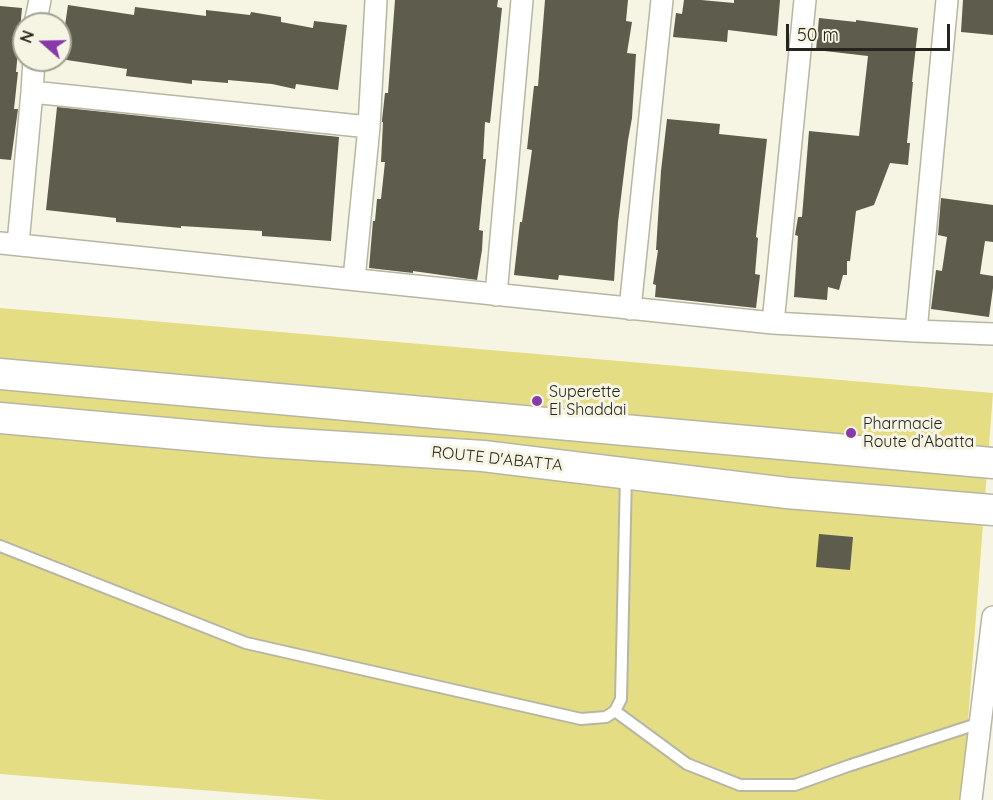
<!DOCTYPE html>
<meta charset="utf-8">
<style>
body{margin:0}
#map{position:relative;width:993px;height:800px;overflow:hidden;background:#f6f5e3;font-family:Quicksand,sans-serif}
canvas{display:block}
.north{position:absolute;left:12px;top:12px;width:60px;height:60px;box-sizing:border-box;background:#f6f5e3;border:2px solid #a2a294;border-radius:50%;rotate:290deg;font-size:16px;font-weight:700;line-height:24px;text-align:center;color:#25251e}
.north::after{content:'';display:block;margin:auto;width:21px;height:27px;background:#893aaa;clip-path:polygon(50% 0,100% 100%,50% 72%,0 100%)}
.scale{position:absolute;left:786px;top:24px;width:164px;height:27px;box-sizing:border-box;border:3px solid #25251e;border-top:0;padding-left:8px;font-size:18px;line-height:21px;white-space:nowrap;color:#25251e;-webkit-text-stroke:4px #f6f5e3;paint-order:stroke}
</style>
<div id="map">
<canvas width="993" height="800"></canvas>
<div class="north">N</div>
<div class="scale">50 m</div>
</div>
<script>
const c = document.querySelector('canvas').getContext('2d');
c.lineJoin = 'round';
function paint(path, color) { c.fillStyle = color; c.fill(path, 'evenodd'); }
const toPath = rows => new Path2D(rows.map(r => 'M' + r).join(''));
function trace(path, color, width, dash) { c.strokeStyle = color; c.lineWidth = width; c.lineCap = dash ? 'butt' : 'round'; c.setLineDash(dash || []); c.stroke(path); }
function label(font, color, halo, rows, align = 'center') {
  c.font = font + ' Quicksand,sans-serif'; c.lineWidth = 6; c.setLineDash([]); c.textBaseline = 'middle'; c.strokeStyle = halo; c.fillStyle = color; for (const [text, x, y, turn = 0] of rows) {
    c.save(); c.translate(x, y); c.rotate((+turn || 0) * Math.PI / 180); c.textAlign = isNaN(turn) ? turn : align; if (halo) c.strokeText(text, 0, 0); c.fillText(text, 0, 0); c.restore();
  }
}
paint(toPath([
 [0,308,993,393,962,800,327,800,0,774]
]), '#e4dd84');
paint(toPath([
 [395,0,498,0,497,7,502,8,490,123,485,122,483,159,486,159,479,230,483,231,482,250,477,280,413,271,413,273,369,268,373,221,375,221,377,199,381,199,385,162,381,162,383,122,382,122,382,120,385,93,388,93],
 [545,0,628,0,626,21,632,22,627,53,636,54,632,118,628,140,618,222,614,281,559,275,558,280,514,275,520,222,522,222,532,150,527,149,534,86,538,86],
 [684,0,701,0,734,3,734,0,780,0,777,36,728,30,727,42,673,37,676,13,682,14],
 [963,0,993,0,993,35,961,32],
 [68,5,134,15,135,7,206,16,206,10,250,15,251,12,281,17,281,22,313,28,314,21,347,25,338,90,296,84,295,89,272,84,228,80,228,83,192,80,192,84,126,76,127,69,60,59],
 [0,6,22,8,16,72,18,72,14,109,18,109,11,160,0,159],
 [819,18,856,22,856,20,918,28,912,82,913,82,907,143,910,143,908,165,890,163,874,205,856,211,850,261,847,261,847,275,843,275,839,290,828,287,827,300,794,297,798,236,795,235,798,217,802,217,809,131,859,136,868,56,816,50],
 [57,107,339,137,331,241,262,236,262,231,181,226,181,228,116,222,116,218,46,210],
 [667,119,720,124,719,134,767,139,756,237,758,238,755,274,760,275,756,308,655,297,656,285,653,284,658,250,656,250,661,171],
 [941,198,993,205,993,242,985,241,980,274,993,276,993,288,989,317,931,309,936,270,942,271,947,237,938,235],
 [819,534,853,537,850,570,816,567]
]), '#5d5c4d');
const lane = toPath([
 [0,546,246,643,581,719,606,717,615,711,621,699,626,475],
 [615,711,687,764,740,785,795,785,848,766,980,723]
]);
const street = toPath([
 [35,24,40,0],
 [32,92,369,127],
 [0,243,773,323,916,331,947,0],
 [18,244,32,92,34,60],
 [354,279,369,127,376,0],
 [496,295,522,0],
 [630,309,662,0],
 [773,323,805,0],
 [916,331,993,334],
 [971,800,993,617]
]);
const secondary = toPath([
 [0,374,993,463],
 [0,418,266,442,483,456,787,493,993,510]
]);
trace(lane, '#b7b6a4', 14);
trace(street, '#b7b6a4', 24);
trace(secondary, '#b7b6a4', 33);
trace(lane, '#fff', 10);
trace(street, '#fff', 21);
trace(secondary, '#fff', 30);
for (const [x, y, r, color] of [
 [537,401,6,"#893aaa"],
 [851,433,6,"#893aaa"]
]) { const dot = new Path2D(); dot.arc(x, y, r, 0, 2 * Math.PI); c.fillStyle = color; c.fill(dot); trace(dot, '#f6f5e3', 2); }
label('16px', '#25251e', '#f6f5e3', [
 ["Superette",549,392],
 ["El Shaddai",549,410],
 ["Pharmacie",863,424],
 ["Route d’Abatta",863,442]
], 'left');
label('16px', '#25251e', '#f6f5e3', [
 ["ROUTE D'ABATTA",497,459,6]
]);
</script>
